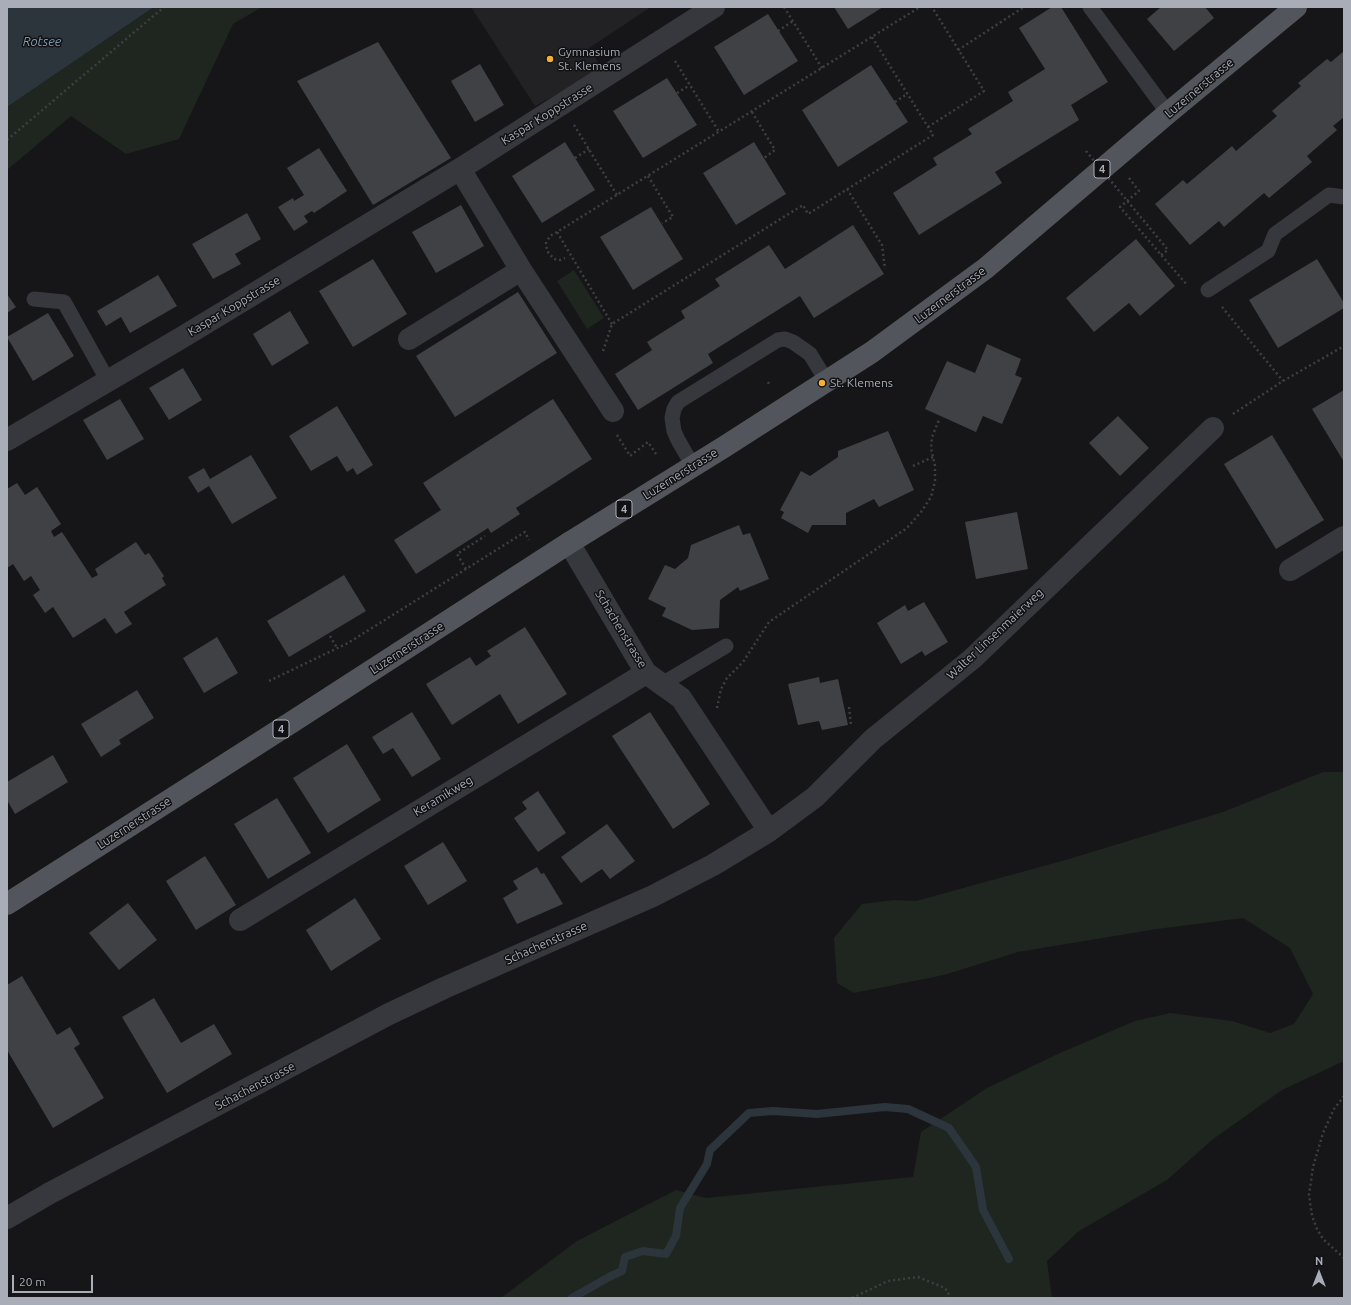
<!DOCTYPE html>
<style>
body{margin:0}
#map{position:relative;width:1351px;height:1305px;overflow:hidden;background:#161618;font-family:Ubuntu,sans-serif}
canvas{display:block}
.frame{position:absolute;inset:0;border:8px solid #a8adb8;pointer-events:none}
.north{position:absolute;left:1299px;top:1253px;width:40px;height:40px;-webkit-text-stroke:3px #111113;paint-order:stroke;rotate:0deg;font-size:11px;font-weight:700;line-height:16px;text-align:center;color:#a8adb8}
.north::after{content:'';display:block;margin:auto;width:14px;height:18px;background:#a8adb8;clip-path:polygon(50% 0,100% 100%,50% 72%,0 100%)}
.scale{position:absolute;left:12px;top:1275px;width:81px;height:18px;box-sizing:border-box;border:2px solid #a8adb8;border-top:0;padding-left:5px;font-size:12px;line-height:14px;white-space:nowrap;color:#a8adb8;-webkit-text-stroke:3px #111113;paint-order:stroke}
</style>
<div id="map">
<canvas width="1351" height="1305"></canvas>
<div class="frame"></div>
<div class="north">N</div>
<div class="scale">20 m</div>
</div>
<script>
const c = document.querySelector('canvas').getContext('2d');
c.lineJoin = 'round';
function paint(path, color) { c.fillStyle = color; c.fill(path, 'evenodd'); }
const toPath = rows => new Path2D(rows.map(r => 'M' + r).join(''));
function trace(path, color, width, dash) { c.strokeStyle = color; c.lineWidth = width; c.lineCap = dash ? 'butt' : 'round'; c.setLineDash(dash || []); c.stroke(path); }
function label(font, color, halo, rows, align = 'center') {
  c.font = font + ' Ubuntu,sans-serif'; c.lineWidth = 3; c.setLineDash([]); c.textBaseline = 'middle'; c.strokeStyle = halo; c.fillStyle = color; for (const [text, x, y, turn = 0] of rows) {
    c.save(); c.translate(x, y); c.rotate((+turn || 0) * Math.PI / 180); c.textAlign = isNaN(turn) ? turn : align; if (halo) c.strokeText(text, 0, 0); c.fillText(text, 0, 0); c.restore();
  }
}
paint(toPath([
 [471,7,651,7,589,48,603,70,535,106]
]), '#222225');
paint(toPath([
 [154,7,262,7,233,24,179,139,126,154,71,116,7,170,7,107],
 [574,270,604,318,587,329,557,281],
 [1323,772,1344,772,1344,1061,1282,1090,1212,1140,1167,1180,1079,1231,1047,1261,1052,1298,501,1298,577,1241,676,1190,706,1198,913,1177,921,1132,987,1088,1060,1053,1135,1021,1170,1013,1232,1021,1270,1033,1294,1024,1313,994,1290,948,1243,918,1157,929,1018,952,944,975,854,993,837,983,834,938,862,904,894,900,916,901,1069,859,1223,812]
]), '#1e261f');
paint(toPath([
 [7,7,154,7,7,107]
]), '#2c353c');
trace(toPath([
 [572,1298,609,1277,622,1271,625,1257,643,1251,666,1254,676,1236,680,1208,707,1164,710,1150,749,1113,773,1111,817,1114,885,1107,908,1109,949,1128,976,1167,983,1210,1009,1259]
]), '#2c353c', 8);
paint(toPath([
 [834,7,883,7,848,29],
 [1052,7,1061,7,1108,82,1071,105,1079,120,995,172,1002,183,919,235,893,193,937,165,933,158,972,134,968,129,1013,101,1008,92,1045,69,1019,28],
 [1161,7,1205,7,1214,18,1174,51,1147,19],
 [768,14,798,61,744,95,714,47],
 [378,42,451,158,373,205,297,81],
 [1344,51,1344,117,1333,126,1337,130,1307,156,1312,162,1269,198,1264,193,1224,227,1219,221,1190,245,1155,204,1183,180,1187,184,1232,146,1236,151,1277,116,1272,111,1301,86,1298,83,1327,59,1331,62],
 [480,64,504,105,475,122,451,81],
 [871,65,908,122,838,167,802,110],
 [667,78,697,125,643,158,613,111],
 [565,142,595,190,542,223,512,176],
 [754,142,786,194,736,225,703,173],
 [319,148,347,191,314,213,312,211,304,216,308,222,294,231,278,207,293,198,294,201,304,195,287,168],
 [461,205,484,246,436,273,412,232],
 [651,207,683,259,633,290,600,237],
 [247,213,261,239,235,254,241,264,213,279,192,244],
 [853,225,884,274,814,318,800,296,708,354,713,363,638,410,615,374,652,350,647,342,685,318,681,311,720,286,715,279,769,245,785,269],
 [1136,239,1175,286,1140,316,1129,303,1094,332,1066,298],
 [373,259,407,314,353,347,319,291],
 [1317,259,1344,303,1344,308,1278,348,1249,300],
 [158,275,177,306,130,333,121,317,106,326,97,311],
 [518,292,557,353,455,417,416,356],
 [7,294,16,307,7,313],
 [290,311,309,343,272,366,253,334],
 [48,313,74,356,33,381,7,337],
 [987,344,1021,359,1015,375,1022,378,1002,424,983,416,976,432,925,409,947,361,975,373],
 [183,368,202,400,169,420,149,388],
 [1344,390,1344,462,1312,409],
 [120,399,144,439,107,460,83,420],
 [553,399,592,459,516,508,520,514,491,533,488,528,416,574,394,540,441,510,423,483],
 [337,406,373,465,357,475,353,468,347,472,337,456,311,471,289,436],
 [1118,416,1149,448,1120,476,1089,443],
 [888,431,914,490,879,507,874,499,846,513,846,525,812,525,808,533,781,518,784,512,780,510,801,471,810,476,838,457,838,451],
 [1272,435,1324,520,1276,549,1224,464],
 [251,455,277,498,232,524,209,486,198,493,188,477,204,468,210,479],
 [17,483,25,495,37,487,61,524,51,531,54,537,62,532,92,578,98,575,95,569,136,542,145,555,149,553,164,576,162,578,166,585,124,612,132,624,116,634,105,618,73,638,53,607,45,613,33,595,40,590,31,576,24,581,13,564,7,568,7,489],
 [1017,512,1028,569,976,579,965,522],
 [739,525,743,535,750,533,769,579,740,591,738,587,720,600,719,628,692,630,662,616,666,608,648,599,665,565,675,569,688,558,691,545],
 [344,575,366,611,289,657,267,621],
 [924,602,948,642,925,656,922,651,901,664,877,623,905,605,908,611],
 [525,627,567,694,518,724,500,694,452,725,426,684,470,657,476,666,491,656,487,651],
 [217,637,238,673,204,693,183,658],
 [819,677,820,683,838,679,848,725,822,730,819,721,798,725,788,684],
 [137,690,154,718,119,740,121,744,101,757,81,724],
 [412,712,441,759,412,777,393,748,383,754,372,737],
 [650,712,710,804,673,829,612,736],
 [347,744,381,800,328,833,293,778],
 [53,755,68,782,15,814,7,800,7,782],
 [538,791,566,833,538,852,514,818,527,809,522,802],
 [277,798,311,853,268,879,234,824],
 [607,824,635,861,610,879,602,869,581,883,561,857],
 [443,842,467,881,428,905,404,866],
 [205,856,236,905,196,930,166,881],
 [537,867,541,874,544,873,563,904,517,924,503,898,518,889,513,881],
 [355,898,381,939,331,971,306,930],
 [128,903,157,940,119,970,89,933],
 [22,976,57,1035,70,1027,80,1044,74,1048,104,1098,53,1128,7,1050,7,985],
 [154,998,181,1043,214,1024,232,1054,167,1093,122,1017]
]), '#404145');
trace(toPath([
 [784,7,822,68],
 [778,31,793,21],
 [958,50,1024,7],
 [675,61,719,132],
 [677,93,690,85],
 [895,102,907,94],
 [752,112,775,150,764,158],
 [574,125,617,195],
 [928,127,984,91,932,7],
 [7,140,164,7],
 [575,158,589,149],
 [648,176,673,217,662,223],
 [1129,178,1139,191,1120,207,1187,285],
 [847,189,882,245,885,269],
 [557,232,550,236,546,243,547,251,554,259,560,260,565,258],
 [1161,255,1168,250],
 [1222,307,1283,381],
 [612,324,557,232,920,7],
 [603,351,612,324,803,205,808,214,933,135,872,37],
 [768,382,769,384],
 [1233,414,1283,381,1344,346],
 [617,435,630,456,648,442,656,454],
 [913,466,933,457],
 [466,569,457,554,485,536],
 [330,636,337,648],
 [269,681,348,643,525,532,529,540],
 [849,707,851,725],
 [717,708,721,689,727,678,743,662,769,622,907,528,921,512,931,497,935,481,935,466,931,448,932,437,939,420],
 [1344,1096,1334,1109,1323,1133,1313,1167,1309,1195,1312,1216,1317,1229,1323,1239,1344,1258],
 [852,1298,888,1281,918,1277,945,1288,951,1298]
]), '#3d3f44', 2.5, [2, 3]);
trace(toPath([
 [1090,7,1168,113],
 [1208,290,1268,251,1275,234,1329,195,1344,197],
 [34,299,64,302,108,381],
 [693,466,678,440,674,431,672,418,674,409,678,402,778,340,785,339,793,342,810,354,826,380],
 [662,684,726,646]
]), '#37383d', 15);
trace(toPath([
 [460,169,521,270,613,411],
 [409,339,521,270],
 [7,440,181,338,460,169,714,7],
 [569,543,646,673,681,698,769,831],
 [1290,570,1344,537],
 [240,920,646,673],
 [7,1218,50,1193,389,1014,444,988,653,896,713,865,769,831,815,797,873,739,972,659,1213,428]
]), '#37383d', 22);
trace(toPath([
 [7,904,292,722,569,543,724,447,872,352,986,268,1168,113,1296,7]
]), '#53555c', 22);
trace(toPath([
 [1086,151,1168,250]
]), '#3d3f44', 2.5, [2, 3]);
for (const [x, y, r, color] of [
 [550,59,4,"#f2b134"],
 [822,383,4,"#f2b134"]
]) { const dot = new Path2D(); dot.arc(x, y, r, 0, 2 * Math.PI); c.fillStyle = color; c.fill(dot); trace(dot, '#111113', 1.5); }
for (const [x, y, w] of [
 [1102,169,16],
 [624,509,16],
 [281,729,16]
]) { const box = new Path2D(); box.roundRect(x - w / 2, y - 9, w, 18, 3); c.fillStyle = '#111113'; c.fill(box); trace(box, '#a8adb8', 1); }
label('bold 11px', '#a8adb8', null, [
 ["4",1102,169],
 ["4",624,509],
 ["4",281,729]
]);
label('12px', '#a8adb8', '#111113', [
 ["Gymnasium",558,52],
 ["St. Klemens",558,66],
 ["St. Klemens",830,383]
], 'left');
label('12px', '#a8adb8', '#111113', [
 ["Luzernerstrasse",1199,88,-40],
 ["Kaspar Koppstrasse",547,114,-32],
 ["Luzernerstrasse",950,295,-37],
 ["Kaspar Koppstrasse",234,306,-31],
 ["Luzernerstrasse",680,474,-32],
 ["Schachenstrasse",621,629,59],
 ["Walter Linsenmaierweg",995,634,-43],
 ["Luzernerstrasse",407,648,-33],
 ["Keramikweg",443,796,-31],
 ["Luzernerstrasse",134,823,-33],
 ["Schachenstrasse",546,943,-24],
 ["Schachenstrasse",255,1086,-28]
]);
label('italic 13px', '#7f9bb3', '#111113', [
 ["Rotsee",42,42]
]);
</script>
